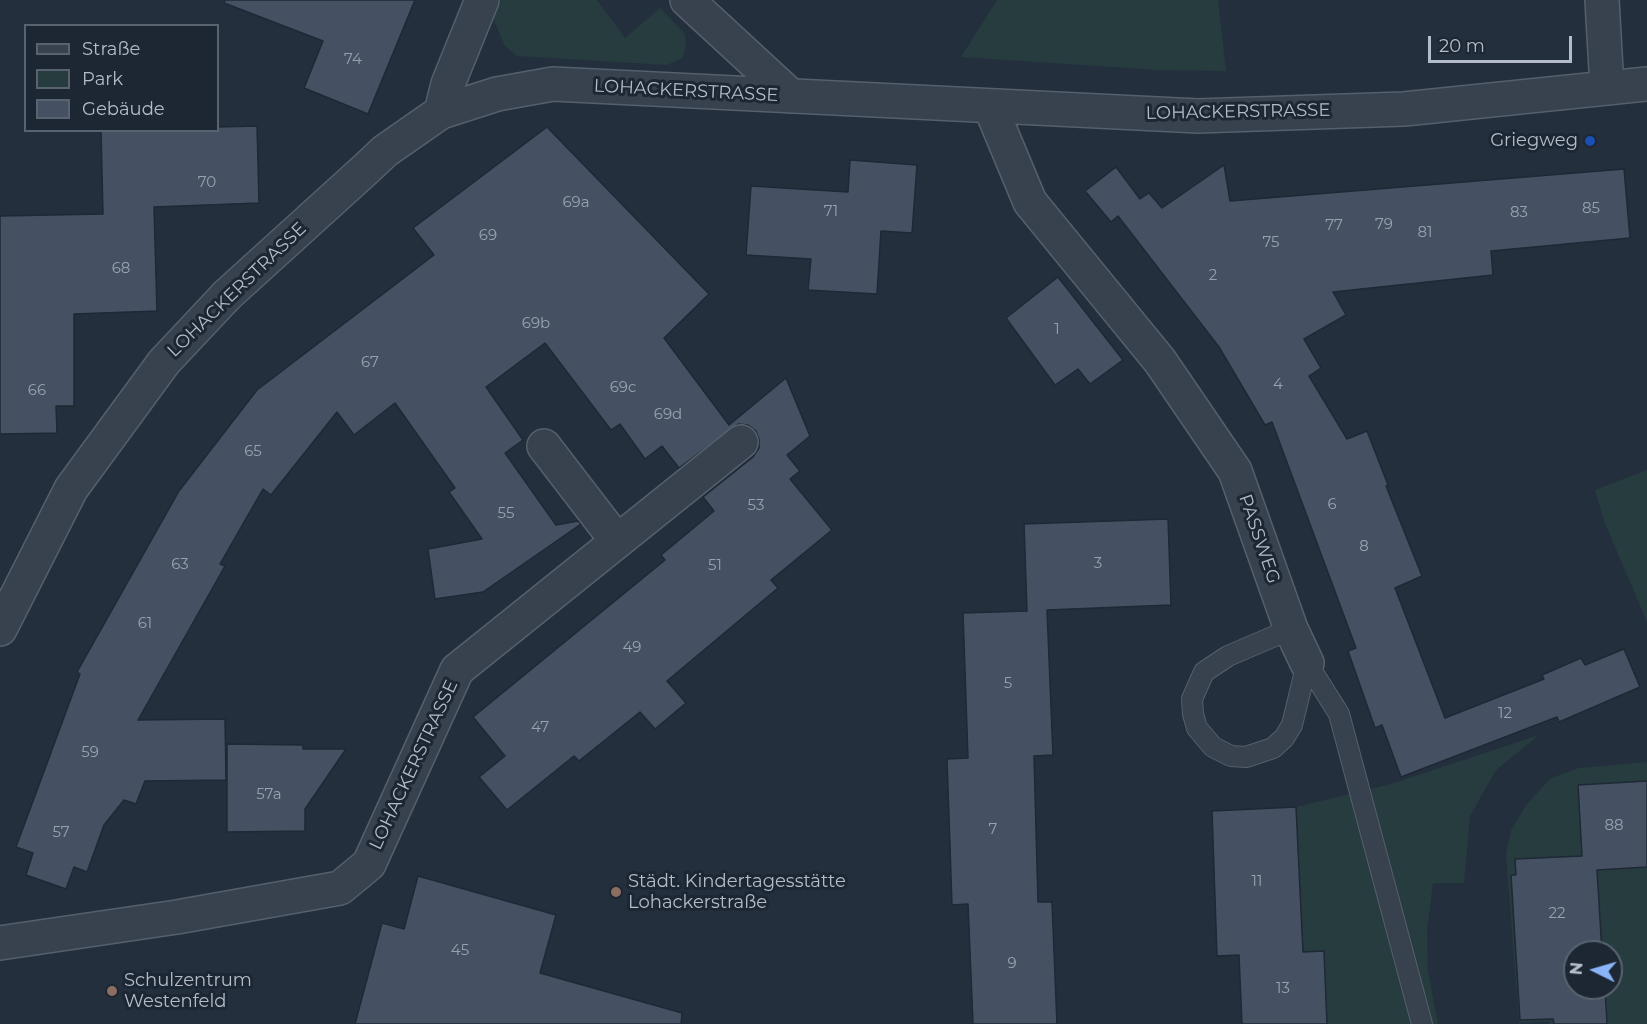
<!DOCTYPE html>
<meta charset="utf-8">
<style>
body{margin:0}
#map{position:relative;width:1647px;height:1024px;overflow:hidden;background:#242f3e;font-family:Montserrat,sans-serif}
canvas{display:block}
.legend{position:absolute;left:24px;top:24px;width:195px;height:108px;box-sizing:border-box;background:#1d2633;border:2px solid #59626f;margin:0;padding:8px 10px;list-style:none;font-size:18px;color:#b4bcc9}
.legend li{display:flex;align-items:center;gap:12px;height:30px}
.legend b{width:30px;border:2px solid #59626f}
.north{position:absolute;left:1563px;top:940px;width:60px;height:60px;box-sizing:border-box;background:#1d2633;border:2px solid #59626f;border-radius:50%;rotate:275deg;font-size:16px;font-weight:700;line-height:24px;text-align:center;color:#b4bcc9}
.north::after{content:'';display:block;margin:auto;width:21px;height:27px;background:#8ab4f8;clip-path:polygon(50% 0,100% 100%,50% 72%,0 100%)}
.scale{position:absolute;left:1428px;top:36px;width:144px;height:27px;box-sizing:border-box;border:3px solid #b4bcc9;border-top:0;padding-left:8px;font-size:18px;line-height:21px;white-space:nowrap;color:#b4bcc9;-webkit-text-stroke:4px #1d2633;paint-order:stroke}
</style>
<div id="map">
<canvas width="1647" height="1024"></canvas>
<ul class="legend">
<li><b style="height:8px;background:#38414e"></b>Straße</li>
<li><b style="height:16px;background:#263c3f"></b>Park</li>
<li><b style="height:16px;background:#455162"></b>Gebäude</li>
</ul>
<div class="north">N</div>
<div class="scale">20 m</div>
</div>
<script>
const c = document.querySelector('canvas').getContext('2d');
c.lineJoin = 'round';
function paint(path, color) { c.fillStyle = color; c.fill(path, 'evenodd'); }
const toPath = rows => new Path2D(rows.map(r => 'M' + r).join(''));
function trace(path, color, width, dash) { c.strokeStyle = color; c.lineWidth = width; c.lineCap = dash ? 'butt' : 'round'; c.setLineDash(dash || []); c.stroke(path); }
function label(font, color, halo, rows, align = 'center') {
  c.font = font + ' Montserrat,sans-serif'; c.lineWidth = 6; c.setLineDash([]); c.textBaseline = 'middle'; c.strokeStyle = halo; c.fillStyle = color; for (const [text, x, y, turn = 0] of rows) {
    c.save(); c.translate(x, y); c.rotate((+turn || 0) * Math.PI / 180); c.textAlign = isNaN(turn) ? turn : align; if (halo) c.strokeText(text, 0, 0); c.fillText(text, 0, 0); c.restore();
  }
}
paint(toPath([
 [501,0,597,0,625,38,660,8,685,34,686,47,682,58,667,65,517,56,505,46,493,18],
 [997,0,1218,0,1226,71,1158,70,961,57],
 [1647,470,1647,622,1604,521,1595,490],
 [1539,735,1496,770,1470,816,1464,883,1433,883,1427,931,1428,971,1438,1024,1327,1024,1324,951,1303,952,1296,807,1391,784],
 [1647,762,1647,1024,1549,1024,1549,1021,1519,1023,1506,854,1511,830,1527,804,1551,778,1579,768],
 [1575,952,1611,952,1611,988,1575,988]
]), '#263c3f');
const building = toPath([
 [225,0,415,0,368,114,304,88,323,41,224,3,225,0],
 [257,126,259,203,154,207,157,311,74,314,74,406,56,406,57,433,0,434,0,216,103,214,101,130,218,130,218,127,257,126],
 [547,127,709,294,664,338,729,425,786,378,810,436,787,455,800,471,790,479,832,530,771,580,778,588,667,681,686,703,655,729,640,712,579,761,574,756,507,810,479,777,505,756,473,717,665,560,661,555,714,511,703,497,753,457,759,448,759,439,756,431,748,425,738,424,679,468,662,446,645,459,620,424,611,430,545,343,486,387,523,440,505,453,556,525,578,521,581,524,483,592,435,599,428,549,482,539,449,492,455,488,395,403,354,435,337,412,271,495,263,489,220,564,225,566,138,720,225,719,226,780,145,781,136,804,124,800,104,825,87,872,74,867,66,889,26,875,33,853,16,847,80,674,77,672,179,491,257,390,434,255,413,228,547,127],
 [850,160,917,165,912,233,881,231,877,294,808,290,811,259,746,255,751,186,848,192,850,160],
 [1224,165,1230,201,1624,169,1630,238,1491,251,1493,275,1333,292,1346,315,1304,339,1321,368,1309,376,1347,439,1367,431,1388,485,1386,486,1422,576,1395,588,1445,718,1544,679,1542,675,1581,658,1585,665,1624,649,1640,687,1559,722,1557,717,1401,777,1382,725,1375,728,1348,651,1356,648,1272,422,1265,425,1219,347,1118,216,1111,222,1085,191,1116,167,1140,199,1149,193,1162,208,1224,165],
 [1058,277,1123,360,1090,384,1078,369,1055,385,1006,318,1058,277],
 [1168,519,1171,605,1047,610,1053,755,1034,756,1038,902,1052,902,1057,1024,973,1024,968,904,952,905,947,759,968,758,963,613,1027,611,1024,524,1168,519],
 [227,744,303,745,303,749,346,749,305,809,305,831,227,832,227,744],
 [1647,781,1647,867,1597,870,1602,952,1575,952,1575,988,1605,988,1607,1024,1554,1024,1553,1019,1520,1020,1511,875,1516,875,1515,859,1582,856,1578,785,1647,781],
 [1296,807,1303,952,1324,951,1327,1024,1242,1024,1239,955,1217,956,1212,811,1296,807],
 [418,876,556,915,540,973,682,1013,681,1024,355,1024,382,923,404,929,418,876]
]);
paint(building, '#455162');
trace(building, '#1f2835', 1.5);
const service = toPath([
 [1291,629,1228,656,1204,672,1192,699,1193,714,1197,728,1213,747,1231,756,1246,757,1273,748,1284,738,1292,725,1307,663],
 [1307,663,1339,714,1422,1024]
]);
const minor = toPath([
 [687,0,791,96],
 [1602,0,1607,88],
 [990,106,1030,202,1160,361,1235,471,1291,629,1307,663],
 [441,112,448,84,482,0],
 [544,446,617,541],
 [0,629,71,489,164,362,227,295,367,168,385,151,441,112,497,94,553,84,1198,116,1404,109,1647,84],
 [0,943,177,917,340,888,369,864,457,670,741,442]
]);
trace(service, '#565f6c', 22);
trace(minor, '#565f6c', 36);
trace(service, '#38414e', 20);
trace(minor, '#38414e', 33);
for (const [x, y, r, color] of [
 [1590,141,6,"#1a4fb4"],
 [616,892,6,"#8d6e63"],
 [112,991,6,"#8d6e63"]
]) { const dot = new Path2D(); dot.arc(x, y, r, 0, 2 * Math.PI); c.fillStyle = color; c.fill(dot); trace(dot, '#1d2633', 2); }
label('15px', '#98a1af', null, [
 ["74",353,60],
 ["70",207,183],
 ["69a",576,203],
 ["85",1591,209],
 ["71",831,212],
 ["83",1519,213],
 ["79",1384,225],
 ["77",1334,226],
 ["81",1425,233],
 ["69",488,236],
 ["75",1271,243],
 ["68",121,269],
 ["2",1213,276],
 ["69b",536,324],
 ["1",1057,330],
 ["67",370,363],
 ["4",1278,385],
 ["69c",623,388],
 ["66",37,391],
 ["69d",668,415],
 ["65",253,452],
 ["6",1332,505],
 ["53",756,506],
 ["55",506,514],
 ["8",1364,547],
 ["3",1098,564],
 ["63",180,565],
 ["51",715,566],
 ["61",145,624],
 ["49",632,648],
 ["5",1008,684],
 ["12",1505,714],
 ["47",540,728],
 ["59",90,753],
 ["57a",269,795],
 ["88",1614,826],
 ["7",993,830],
 ["57",61,833],
 ["11",1257,882],
 ["22",1557,914],
 ["45",460,951],
 ["9",1012,964],
 ["13",1283,989]
]);
label('18px', '#b4bcc9', '#1d2633', [
 ["LOHACKERSTRASSE",686,91,3],
 ["LOHACKERSTRASSE",1238,112,-1],
 ["LOHACKERSTRASSE",237,290,-44],
 ["PASSWEG",1259,539,71],
 ["LOHACKERSTRASSE",414,765,-65]
]);
label('18px', '#b4bcc9', '#1d2633', [
 ["Griegweg",1578,141,"right"],
 ["Städt. Kindertagesstätte",628,882],
 ["Lohackerstraße",628,903],
 ["Schulzentrum",124,981],
 ["Westenfeld",124,1002]
], 'left');
</script>
